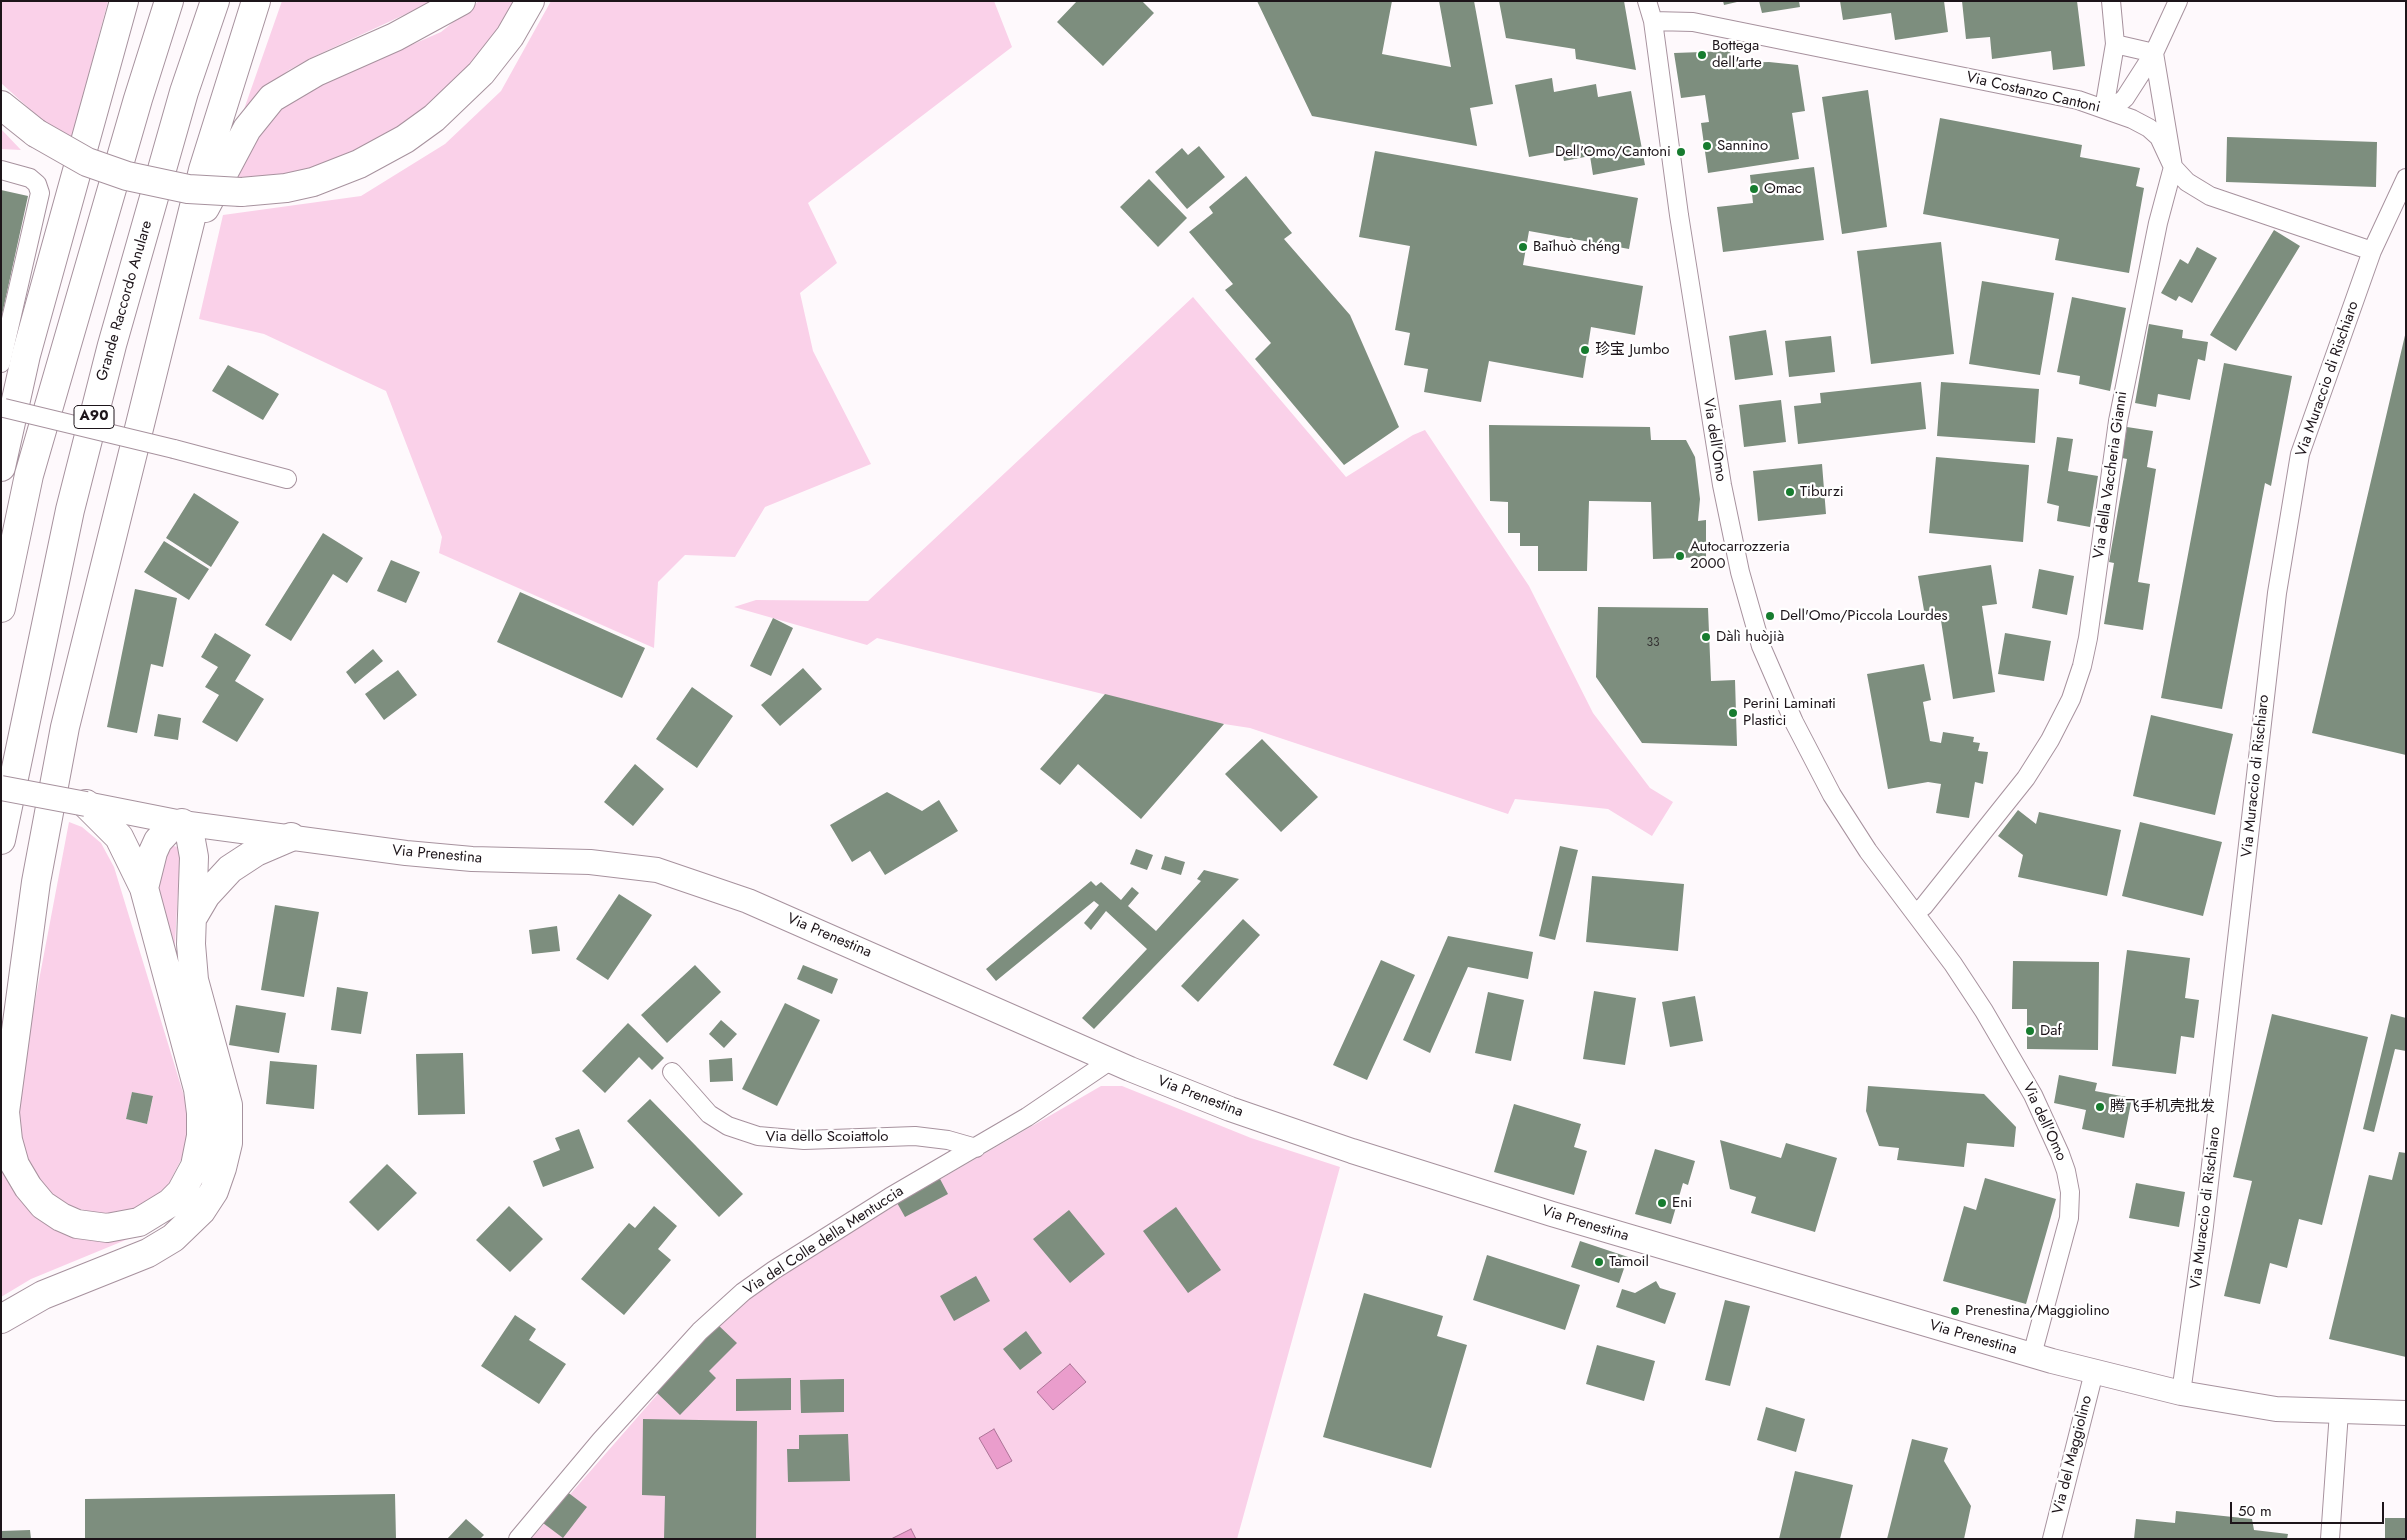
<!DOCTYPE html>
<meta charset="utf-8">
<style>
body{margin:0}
#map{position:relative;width:2407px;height:1540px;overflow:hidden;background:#fef9fc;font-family:Jost,sans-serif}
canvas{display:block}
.frame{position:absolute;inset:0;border:2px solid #1d151a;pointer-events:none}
.scale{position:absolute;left:2230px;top:1502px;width:154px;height:22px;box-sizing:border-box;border:2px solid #1d151a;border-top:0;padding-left:6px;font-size:15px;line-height:18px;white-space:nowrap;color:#1d151a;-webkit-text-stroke:4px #fff;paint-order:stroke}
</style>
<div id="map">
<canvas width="2407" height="1540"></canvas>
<div class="frame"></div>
<div class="scale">50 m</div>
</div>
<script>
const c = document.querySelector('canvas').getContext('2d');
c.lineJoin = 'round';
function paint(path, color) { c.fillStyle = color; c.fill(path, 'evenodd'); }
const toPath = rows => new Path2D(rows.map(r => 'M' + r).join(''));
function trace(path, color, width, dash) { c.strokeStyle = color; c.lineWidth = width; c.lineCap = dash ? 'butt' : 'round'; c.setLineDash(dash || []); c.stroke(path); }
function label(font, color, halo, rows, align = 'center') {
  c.font = font + ' Jost,"Noto Sans SC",sans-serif'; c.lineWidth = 4.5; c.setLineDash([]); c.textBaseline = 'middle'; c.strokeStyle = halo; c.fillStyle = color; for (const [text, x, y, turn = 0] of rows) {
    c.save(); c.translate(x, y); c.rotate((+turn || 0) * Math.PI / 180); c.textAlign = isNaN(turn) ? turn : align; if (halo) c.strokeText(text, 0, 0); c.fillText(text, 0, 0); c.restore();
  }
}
paint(toPath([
 [1,1,108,1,72,138,44,122,1,83],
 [282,1,434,1,313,57,289,70,265,88,242,115],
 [479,1,517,1,505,24,468,70,417,116,360,152,294,174,231,178,247,146,274,113,301,93,441,32],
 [551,1,994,1,1012,47,808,203,837,263,800,293,813,351,871,464,765,507,735,557,685,555,658,582,654,648,439,553,442,537,386,391,264,334,199,319,223,215,361,196,445,144,501,91],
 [1,129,21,150,1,149],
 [1193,297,1346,477,1413,435,1425,430,1529,586,1593,713,1650,788,1673,802,1652,836,1608,809,1515,799,1508,814,1250,728,1224,724,877,638,867,645,734,607,756,600,868,601],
 [69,822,82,827,101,843,114,867,188,1109,189,1129,186,1150,168,1185,152,1199,135,1208,118,1212,103,1214,87,1211,69,1206,52,1196,38,1184,19,1144,18,1091],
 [132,1092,153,1097,147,1124,126,1119],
 [169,845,178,847,180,856,174,961,155,886],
 [1101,1086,1122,1086,1251,1138,1340,1167,1237,1539,531,1539,725,1317,754,1293,783,1273,896,1205],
 [1,1166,17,1193,145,1232,31,1279,1,1297]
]), '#fad1e9');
const water = toPath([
 [1070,1364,1086,1382,1053,1410,1037,1392,1070,1364],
 [994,1429,1012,1461,997,1469,979,1438,994,1429],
 [911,1529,916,1539,891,1539,911,1529]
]);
paint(water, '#ea9dcc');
trace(water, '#ac7497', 1);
paint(toPath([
 [1077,1,1142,1,1154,13,1103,66,1057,22],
 [1257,1,1392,1,1382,54,1451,67,1439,1,1474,1,1493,104,1470,108,1477,146,1312,116],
 [1499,1,1624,1,1636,70,1576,59,1575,49,1506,38],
 [1723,1,1737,1,1737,2,1724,5],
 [1759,1,1799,1,1800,7,1762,13],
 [1840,1,1944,1,1948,32,1895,40,1891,13,1843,20],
 [1962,1,2077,1,2085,66,2053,70,2051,51,1992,59,1990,37,1966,39],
 [1730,51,1732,63,1769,62,1798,65,1805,111,1792,113,1799,159,1708,173,1701,123,1709,122,1705,95,1681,98,1674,53],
 [1552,78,1554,92,1596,84,1598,97,1631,91,1645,165,1593,175,1590,156,1564,161,1562,151,1529,157,1515,85],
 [1868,90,1887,227,1842,234,1822,97],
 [1940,118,2082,145,2080,157,2140,168,2136,186,2144,188,2129,273,2055,260,2059,239,1923,214],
 [2227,137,2377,142,2376,187,2226,182],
 [1199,146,1225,177,1187,209,1155,172,1182,148,1188,155],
 [1375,151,1638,198,1629,249,1529,231,1523,265,1643,286,1635,335,1591,327,1583,378,1489,361,1481,402,1424,392,1428,369,1404,365,1410,333,1395,330,1410,246,1359,237],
 [1814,167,1824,240,1723,252,1717,207,1753,203,1750,175],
 [1246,176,1292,233,1284,239,1350,315,1399,427,1344,465,1255,359,1271,343,1225,290,1233,284,1189,232,1213,213,1209,207],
 [1149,179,1187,218,1158,247,1120,207],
 [1,190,28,196,2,315,1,315],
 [2274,230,2300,246,2236,351,2210,335],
 [1941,242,1954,354,1871,364,1857,251],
 [2197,247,2217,258,2192,303,2179,296,2176,301,2161,293,2180,259,2188,264],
 [1982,281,2054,293,2040,375,1969,364],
 [2072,297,2126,308,2110,391,2079,384,2080,376,2057,372],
 [2149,324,2183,330,2182,338,2208,342,2205,361,2198,359,2190,400,2158,394,2156,407,2135,403],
 [1766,330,1773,375,1735,380,1729,336],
 [2406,331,2406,755,2312,733],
 [1831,336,1835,372,1789,377,1785,341],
 [2224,363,2292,376,2271,486,2265,483,2222,709,2161,698],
 [228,365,279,394,263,420,212,391],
 [1921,382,1926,429,1798,444,1794,406,1821,403,1820,393],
 [1941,382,2039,389,2035,443,1937,436],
 [1781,400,1786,442,1744,447,1739,405],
 [1489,425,1650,427,1651,440,1686,440,1695,457,1700,499,1698,521,1706,520,1706,557,1653,559,1651,502,1589,501,1587,571,1538,571,1538,546,1520,546,1520,533,1508,533,1508,502,1490,501],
 [2127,427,2153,431,2147,467,2156,469,2138,582,2150,584,2143,630,2104,624,2114,563,2109,562,2127,459,2122,458],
 [2057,437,2073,439,2068,471,2098,476,2090,527,2057,521,2059,506,2047,503],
 [1936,457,2029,465,2023,542,1929,533],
 [1822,464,1826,514,1758,521,1753,471],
 [194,493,239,522,211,567,166,538],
 [323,533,363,558,347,583,333,574,291,641,265,625],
 [164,541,209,569,189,600,144,572],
 [391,560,420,572,406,603,377,591],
 [1991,565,1997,604,1982,606,1995,692,1953,699,1940,614,1925,616,1918,576],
 [2039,569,2074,576,2067,615,2032,608],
 [135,589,177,598,163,667,151,664,137,733,107,727],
 [520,592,645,648,622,698,497,642],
 [1598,607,1708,608,1711,681,1735,680,1737,746,1642,743,1596,677],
 [773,618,793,628,771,676,750,666],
 [215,633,251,655,235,681,264,699,237,742,202,722,219,695,205,687,218,667,201,657],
 [2005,633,2051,641,2044,681,1998,674],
 [373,649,383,661,355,684,346,672],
 [1924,664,1931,700,1923,702,1930,741,1941,743,1943,732,1974,737,1973,742,1980,743,1978,751,1988,752,1983,784,1975,782,1969,818,1936,813,1941,784,1928,782,1888,789,1867,674],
 [803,668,822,689,780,726,761,705],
 [398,670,417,695,384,720,365,694],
 [692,687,733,716,697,768,656,739],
 [1105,694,1224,724,1141,819,1078,764,1060,785,1040,769],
 [158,714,181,718,178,740,154,736],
 [2151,715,2233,734,2215,815,2133,796],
 [1262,739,1318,797,1281,832,1225,774],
 [635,764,664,789,633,826,604,802],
 [887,792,922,811,939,800,958,831,885,875,870,851,852,862,830,825],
 [2018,810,2036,824,2039,812,2121,830,2107,896,2018,877,2023,855,1998,836],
 [2140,822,2222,842,2203,916,2122,896],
 [1560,846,1578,850,1555,940,1539,936],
 [1136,849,1153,855,1147,870,1130,864],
 [1165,856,1185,862,1181,875,1161,869],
 [1204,870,1239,879,1094,1029,1082,1018,1147,949,1106,911,1091,930,1084,923,1099,905,1094,901,996,981,986,969,1091,881,1096,886,1101,882,1121,900,1132,887,1139,893,1128,906,1156,931,1201,881,1197,879],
 [1592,876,1684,884,1678,951,1586,942],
 [619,894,652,915,608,980,576,959],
 [275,905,319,912,304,997,261,990],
 [1243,919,1260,935,1198,1002,1181,986],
 [557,926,560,951,532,954,529,930],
 [1448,936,1533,952,1528,979,1468,967,1430,1053,1403,1040],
 [2127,950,2190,958,2185,998,2199,1000,2194,1038,2181,1036,2176,1074,2112,1066],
 [1381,960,1415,975,1367,1080,1333,1065],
 [2013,961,2099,962,2098,1050,2027,1049,2027,1009,2012,1009],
 [695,965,721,992,667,1043,641,1015],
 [803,965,838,979,832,994,797,979],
 [337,987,368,992,361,1034,331,1030],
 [1594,991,1636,998,1625,1065,1583,1059],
 [1488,992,1524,1000,1511,1061,1475,1053],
 [1695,996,1703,1041,1670,1047,1662,1002],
 [785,1003,820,1020,777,1106,742,1089],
 [236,1005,286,1013,279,1053,229,1045],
 [2272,1014,2368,1037,2322,1225,2299,1219,2287,1268,2270,1263,2260,1304,2224,1296,2252,1181,2233,1177],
 [2391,1014,2406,1018,2406,1051,2395,1049,2374,1132,2363,1129],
 [721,1020,737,1034,724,1048,709,1034],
 [628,1023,664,1058,652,1070,639,1057,605,1093,582,1071],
 [463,1053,465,1114,418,1115,416,1054],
 [732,1058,733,1081,710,1082,709,1060],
 [270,1061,317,1065,314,1109,266,1104],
 [2059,1075,2097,1083,2095,1091,2132,1098,2124,1138,2082,1129,2086,1110,2054,1103],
 [1868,1086,1984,1094,2016,1127,2014,1147,1967,1143,1964,1167,1897,1160,1899,1148,1879,1146,1866,1111],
 [132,1092,153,1096,147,1124,126,1119],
 [650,1099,743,1194,719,1217,627,1121],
 [1514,1104,1581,1124,1574,1147,1587,1151,1574,1195,1494,1172],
 [579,1129,594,1168,543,1187,533,1161,560,1150,555,1138],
 [1720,1140,1781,1158,1786,1143,1837,1158,1815,1232,1751,1213,1756,1197,1730,1189],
 [1655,1149,1695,1161,1688,1185,1683,1183,1671,1224,1635,1214],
 [2399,1152,2406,1153,2406,1357,2329,1339,2369,1175,2392,1180],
 [387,1164,417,1193,378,1231,349,1202],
 [939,1177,948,1194,905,1217,896,1201],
 [1985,1178,2056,1199,2026,1304,1943,1281,1964,1206,1976,1210],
 [2136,1183,2185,1192,2179,1227,2129,1218],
 [509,1206,543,1239,510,1272,476,1240],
 [654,1206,677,1226,658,1249,671,1260,624,1315,581,1279,629,1223,635,1228],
 [1176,1207,1221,1270,1188,1293,1143,1231],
 [1069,1210,1105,1254,1070,1283,1033,1239],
 [1580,1241,1628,1257,1619,1283,1571,1267],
 [1487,1255,1580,1285,1565,1330,1473,1300],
 [976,1276,990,1301,954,1321,940,1296],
 [1656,1281,1660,1288,1676,1293,1665,1324,1616,1307,1622,1289,1635,1293],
 [1364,1293,1443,1316,1437,1336,1467,1345,1431,1468,1323,1437],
 [1725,1300,1750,1306,1730,1386,1705,1380],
 [515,1315,536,1329,529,1340,566,1364,539,1404,481,1366],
 [717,1324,737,1343,709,1371,716,1378,680,1415,654,1390],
 [1026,1331,1042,1353,1020,1370,1003,1349],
 [1597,1345,1655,1361,1644,1401,1586,1384],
 [791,1378,791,1410,736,1411,736,1379],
 [844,1379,844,1412,801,1413,800,1380],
 [1766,1407,1805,1419,1796,1452,1757,1440],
 [643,1419,757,1421,756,1539,664,1539,665,1496,642,1495],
 [848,1434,850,1481,788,1482,787,1449,799,1449,799,1435],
 [1912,1439,1948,1448,1944,1461,1971,1506,1964,1539,1887,1539],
 [1795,1471,1853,1485,1840,1539,1779,1539],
 [566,1491,587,1507,563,1538,543,1523],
 [395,1494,396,1539,85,1539,85,1499],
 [2176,1511,2252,1519,2254,1530,2288,1534,2287,1539,2134,1539,2136,1519,2175,1523],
 [2385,1518,2406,1518,2406,1539,2385,1539],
 [466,1519,484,1535,480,1539,447,1539],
 [30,1530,31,1539,1,1539,1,1531]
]), '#7d8e7e');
const street = toPath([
 [1647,1,1653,21,1679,215,1722,485,1740,572,1761,646,1794,722,1832,795,1868,851,1953,964,1984,1011,2033,1095,2060,1154,2066,1171,2070,1192,2069,1218,2032,1355],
 [1653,21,1693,22,2078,100,2132,119,2149,128,2159,137,2173,167,2187,182,2210,196,2372,251],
 [2115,44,2154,53],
 [2104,109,2117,105,2125,98,2154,53,2178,1],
 [2104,109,2115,44,2111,1],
 [1,170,30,178,37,184,40,193,1,363],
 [174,449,287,479],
 [1915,913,1924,906,2026,778,2050,740,2071,699,2082,666,2088,638,2118,421,2158,223,2173,167,2154,53],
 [672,1072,709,1114,728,1126,758,1136,804,1140,915,1136,948,1140,976,1148],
 [2181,1393,2204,1226,2277,593,2300,454,2372,251,2406,178],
 [518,1539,601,1440,700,1331,743,1292,774,1270,890,1197,1027,1117,1111,1060],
 [2052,1539,2094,1372],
 [2330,1539,2339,1412]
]);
const secondary = toPath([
 [86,804,182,823,406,853,472,859,590,862,657,870,748,901,1130,1069,1230,1109,1352,1151,1552,1214,2052,1361,2181,1393,2276,1409,2406,1413]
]);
const highway = toPath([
 [1,105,36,133],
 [241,192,286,188,313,182,359,164,405,139,434,118,481,73,510,36,530,1],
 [205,208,247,129,272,98,316,72,395,37,461,1],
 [1,467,26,355,124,1],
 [1,608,29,475,138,99,169,1],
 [86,804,119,837,144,888,198,1089,201,1113,201,1136,195,1166,181,1192,170,1203,139,1222,107,1228,77,1224,61,1217,43,1205,28,1187,15,1165,8,1140,5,1112,36,882,65,727,203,170,256,1],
 [1,840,70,510,112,345,184,92,215,1],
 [193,917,206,895,230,869,256,852,291,837],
 [1,1319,43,1295,148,1253,173,1238,201,1211,214,1191,222,1168,228,1143,228,1105,194,980,191,944,194,857,190,835,182,823,170,828,158,841,153,852,144,888]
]);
trace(street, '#a7929e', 20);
trace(secondary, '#a7929e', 26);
trace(highway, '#a7929e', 30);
trace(street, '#fff', 18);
trace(secondary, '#fff', 24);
trace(highway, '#fff', 28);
const streetBridge = toPath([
 [4,408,174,449]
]);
const secondaryBridge = toPath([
 [1,788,86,804]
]);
const highwayBridge = toPath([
 [36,133,87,162,127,176,188,189,241,192]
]);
trace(streetBridge, '#a7929e', 20, []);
trace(secondaryBridge, '#a7929e', 26, []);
trace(highwayBridge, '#a7929e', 30, []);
trace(streetBridge, '#fff', 18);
trace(secondaryBridge, '#fff', 24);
trace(highwayBridge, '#fff', 28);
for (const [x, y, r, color] of [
 [1702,55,5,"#177c2f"],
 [1707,146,5,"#177c2f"],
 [1681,152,5,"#177c2f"],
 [1754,189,5,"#177c2f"],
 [1523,247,5,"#177c2f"],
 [1585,350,5,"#177c2f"],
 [1790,492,5,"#177c2f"],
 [1680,556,5,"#177c2f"],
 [1770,616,5,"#177c2f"],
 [1706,637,5,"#177c2f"],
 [1733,713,5,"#177c2f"],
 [2030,1031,5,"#177c2f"],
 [2100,1107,5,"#177c2f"],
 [1662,1203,5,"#177c2f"],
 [1599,1262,5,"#177c2f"],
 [1955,1311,5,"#177c2f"]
]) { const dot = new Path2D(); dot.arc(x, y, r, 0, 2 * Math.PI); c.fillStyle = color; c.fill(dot); trace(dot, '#fff', 2); }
label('12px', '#353333', null, [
 ["33",1653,643]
]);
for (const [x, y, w] of [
 [94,417,40]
]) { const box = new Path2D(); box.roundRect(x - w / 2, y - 11.5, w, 23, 4); c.fillStyle = '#fff'; c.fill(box); trace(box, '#1d151a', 1); }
label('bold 14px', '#1d151a', null, [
 ["A90",94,417]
]);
label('15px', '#1d151a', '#fff', [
 ["Bottega",1712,46],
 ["dell'arte",1712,63],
 ["Sannino",1717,146],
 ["Dell'Omo/Cantoni",1671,152,"right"],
 ["Omac",1764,189],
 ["Bǎihuò chéng",1533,247],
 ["珍宝 Jumbo",1595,350],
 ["Tiburzi",1800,492],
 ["Autocarrozzeria",1690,547],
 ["2000",1690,564],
 ["Dell'Omo/Piccola Lourdes",1780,616],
 ["Dàlì huòjià",1716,637],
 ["Perini Laminati",1743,704],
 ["Plastici",1743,721],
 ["Daf",2040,1031],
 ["腾飞手机壳批发",2110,1107],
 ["Eni",1672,1203],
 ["Tamoil",1609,1262],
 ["Prenestina/Maggiolino",1965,1311]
], 'left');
label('15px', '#1d151a', '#fff', [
 ["Via Costanzo Cantoni",2033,93,13],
 ["Grande Raccordo Anulare",125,301,-74],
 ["Via Muraccio di Rischiaro",2328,379,-71],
 ["Via dell'Omo",1714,440,81],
 ["Via della Vaccheria Gianni",2111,475,-82],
 ["Via Muraccio di Rischiaro",2256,776,-84],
 ["Via Prenestina",437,855,5],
 ["Via Prenestina",829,936,23],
 ["Via Prenestina",1200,1097,21],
 ["Via dell'Omo",2044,1122,65],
 ["Via dello Scoiattolo",827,1137],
 ["Via Muraccio di Rischiaro",2206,1208,-83],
 ["Via Prenestina",1585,1224,17],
 ["Via del Colle della Mentuccia",824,1241,-33],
 ["Via Prenestina",1973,1338,16],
 ["Via del Maggiolino",2073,1455,-76]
]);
</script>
